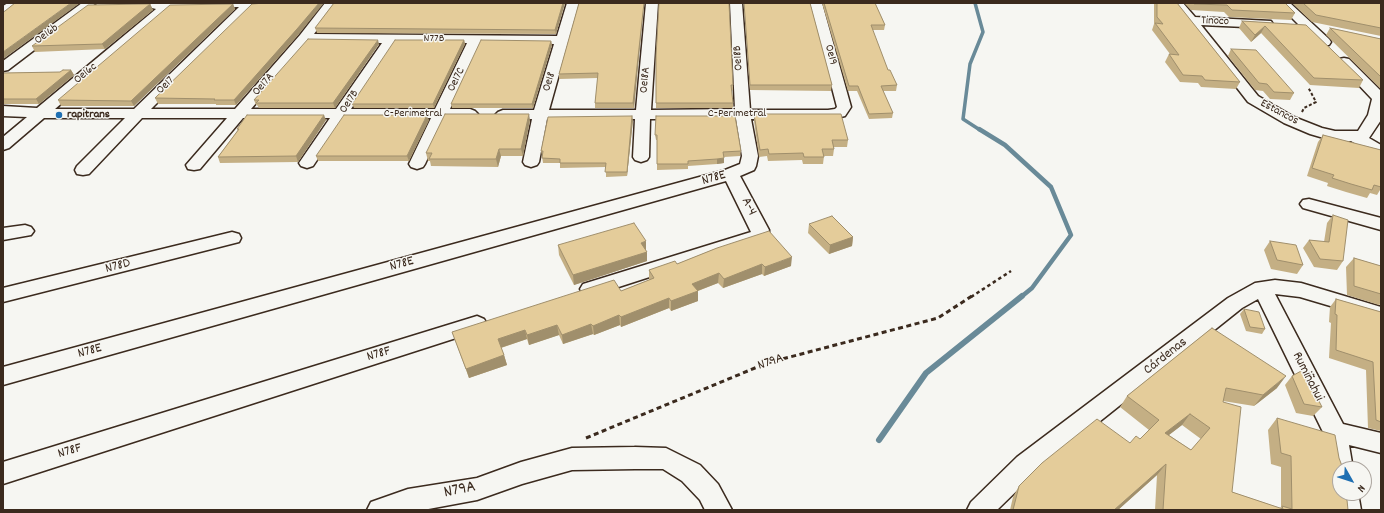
<!DOCTYPE html>
<meta charset="utf-8">
<style>
body{margin:0}
#map{position:relative;width:1384px;height:513px;overflow:hidden;background:#f6f6f2;font-family:Dekko,sans-serif}
canvas{display:block}
.frame{position:absolute;inset:0;border:4px solid #3b2a1e;pointer-events:none}
.north{position:absolute;left:1332px;top:461px;width:40px;height:40px;box-sizing:border-box;background:#f6f6f2;border:1px solid #aba49d;border-radius:50%;rotate:129deg;font-size:11px;font-weight:700;line-height:16px;text-align:center;color:#3b2a1e}
.north::after{content:'';display:block;margin:auto;width:14px;height:18px;background:#1f6fb2;clip-path:polygon(50% 0,100% 100%,50% 72%,0 100%)}
</style>
<div id="map">
<canvas width="1384" height="513"></canvas>
<div class="frame"></div>
<div class="north">N</div>
</div>
<script>
const c = document.querySelector('canvas').getContext('2d');
c.lineJoin = 'round';
const toPath = rows => new Path2D(rows.map(r => 'M' + r).join(''));
function trace(path, color, width, dash) { c.strokeStyle = color; c.lineWidth = width; c.lineCap = dash ? 'butt' : 'round'; c.setLineDash(dash || []); c.stroke(path); }
function paint(path, color) { c.fillStyle = color; c.fill(path, 'evenodd'); }
function label(font, color, halo, rows, align = 'center') {
  c.font = font + ' Dekko,sans-serif'; c.lineWidth = 3; c.setLineDash([]); c.textBaseline = 'middle'; c.strokeStyle = halo; c.fillStyle = color; for (const [text, x, y, turn = 0] of rows) {
    c.save(); c.translate(x, y); c.rotate((+turn || 0) * Math.PI / 180); c.textAlign = isNaN(turn) ? turn : align; if (halo) c.strokeText(text, 0, 0); c.fillText(text, 0, 0); c.restore();
  }
}
trace(toPath([
 [975,3,983,32,970,64,963,119,980,130]
]), '#698a98', 3.5);
trace(toPath([
 [979,129,1005,145,1051,187,1071,235,1032,288,1021,297]
]), '#698a98', 4.5);
trace(toPath([
 [879,440,926,373,1022,296]
]), '#698a98', 6);
const minor = toPath([
 [8,3,22,3,7,15,3,16,3,6,8,3],
 [82,3,96,3,8,70,3,71,3,61,82,3],
 [151,3,271,3,269,6,265,7,253,7,151,109,235,109,300,35,325,3,337,3,314,34,557,36,567,3,579,3,549,110,636,110,646,3,658,3,651,110,735,109,730,3,742,3,750,110,828,110,835,109,837,107,810,3,822,3,851,107,845,116,828,120,751,119,758,156,756,166,754,170,740,176,769,230,769,235,767,239,597,294,590,296,583,294,580,289,583,284,751,232,726,181,3,385,3,367,725,170,740,164,742,156,736,119,650,119,649,157,647,160,641,162,635,160,633,157,635,119,547,119,539,162,537,165,531,167,525,165,523,162,532,119,503,120,498,118,495,115,498,112,503,110,534,110,554,44,481,43,450,109,470,109,475,111,478,114,475,117,470,119,446,118,425,164,423,167,417,169,411,167,409,164,431,118,345,118,313,166,307,168,301,166,299,163,330,118,243,118,200,169,194,170,188,169,186,165,227,118,142,118,89,174,83,175,77,174,75,170,77,166,125,118,44,118,9,148,3,150,3,137,27,117,3,116,3,106,37,108,156,9,152,8,150,5,151,3],
 [239,7,134,109,55,109,171,8,239,7],
 [309,42,382,43,336,109,251,109,309,42],
 [395,43,467,43,435,109,351,109,395,43],
 [1171,3,1183,3,1195,17,1271,21,1273,24,1271,27,1267,28,1201,25,1258,96,1294,117,1322,128,1335,131,1358,131,1368,115,1372,99,1337,62,1339,59,1344,58,1349,59,1381,91,1381,120,1369,138,1381,145,1381,157,1375,155,1351,141,1334,141,1310,134,1284,123,1248,102,1171,3],
 [1277,3,1290,3,1329,39,1331,42,1329,45,1319,45,1277,3],
 [1309,199,1381,218,1381,230,1303,208,1300,204,1303,200,1309,199],
 [25,225,31,227,34,231,31,235,3,240,3,228,25,225],
 [232,232,239,234,241,238,239,242,3,302,3,288,232,232],
 [1275,280,1301,283,1381,307,1381,321,1300,297,1275,294,1343,424,1381,433,1381,453,1349,445,1353,469,1340,469,1340,479,1332,477,1329,469,1323,432,1258,299,1242,308,1035,473,997,510,967,510,971,502,1017,457,1228,298,1255,283,1275,280],
 [477,316,484,319,487,324,484,329,3,484,3,462,477,316],
 [635,447,666,448,700,465,718,484,732,510,705,510,700,500,682,481,663,469,635,469,572,470,522,484,477,500,423,510,367,510,371,502,408,489,477,478,521,462,572,448,635,447],
 [1340,483,1340,493,1358,493,1361,510,1335,510,1332,493,1336,485,1340,483]
]);
trace(minor, '#3b2a1e', 3);
trace(toPath([
 [1302,112,1304,108,1316,102,1308,87]
]), '#3b2a1e', 2, [3, 2]);
trace(toPath([
 [971,297,1011,271]
]), '#3b2a1e', 2.5, [3.5, 3]);
trace(toPath([
 [586,438,767,363,938,318,972,296]
]), '#3b2a1e', 3, [5, 3.5]);
paint(minor, '#f6f6f2');
paint(toPath([
 [334,3,565,3,556,34,317,33,315,28],
 [579,3,644,3,634,108,595,108,595,103,598,78,559,79,559,74],
 [744,3,810,3,832,85,831,91,750,90],
 [822,3,875,3,885,25,884,30,872,30,888,70,897,85,896,91,883,91,893,113,892,118,869,119,857,91,848,91],
 [1154,3,1177,3,1240,82,1236,89,1201,87,1198,83,1180,82,1165,62,1169,54,1170,54,1152,30,1154,24],
 [1184,3,1285,3,1295,13,1291,20,1229,17,1224,12,1191,10],
 [1292,3,1381,3,1381,36,1312,22],
 [150,4,153,10,105,49,35,52,32,46],
 [233,4,235,9,134,106,61,106,58,100],
 [1242,21,1306,25,1363,80,1359,88,1310,85,1261,33,1251,42,1239,28],
 [1330,28,1381,39,1381,89,1326,35],
 [299,34,236,105,216,105,216,104,158,104,155,98],
 [464,40,465,44,434,108,354,108,352,104],
 [551,41,552,45,533,108,452,108,451,104],
 [379,44,335,108,259,108,257,105,256,105,254,100],
 [1231,49,1294,93,1290,100,1270,99,1263,91,1255,90,1228,56],
 [656,56,733,85,733,90,731,91,733,103,733,108,656,108],
 [71,70,74,75,39,104,3,104,3,73,60,72],
 [754,114,848,140,847,147,834,147,834,149,833,156,824,156,823,164,803,164,802,160,768,161,767,156,759,157,754,121],
 [326,120,298,162,220,163,218,157,238,130,237,129],
 [429,120,409,161,318,161,316,156],
 [530,120,523,156,501,156,498,167,431,166,430,161,428,161,426,153],
 [633,120,627,176,606,177,606,167,560,168,560,163,543,163,542,156,541,151],
 [655,135,741,151,740,156,724,157,724,163,717,164,688,166,688,169,657,170,657,140,656,140],
 [1323,135,1381,150,1381,191,1380,190,1377,195,1370,193,1367,198,1346,192,1327,186,1328,183,1307,176,1318,142],
 [1333,215,1343,261,1337,270,1314,267,1303,248,1309,240,1324,242,1327,223],
 [809,224,853,237,852,246,829,254,808,233],
 [1270,241,1303,265,1297,274,1271,269,1264,250],
 [558,245,646,250,647,261,574,285,559,255],
 [717,248,791,266,764,276,762,274,723,288,718,283,698,291,698,301,671,311,669,308,621,327,620,325,594,335,593,334,563,344,559,335,529,345,527,339,501,348,504,355,507,365,469,378,452,332,621,291,649,280,649,270,677,264],
 [1354,258,1381,266,1381,303,1379,305,1347,295,1346,267],
 [1336,299,1381,312,1381,431,1368,428,1366,370,1329,358,1331,323,1329,322,1330,307],
 [1244,309,1265,329,1262,334,1246,331,1240,314],
 [1212,328,1277,388,1254,406,1223,401,1232,492,1280,508,1281,507,1281,467,1271,464,1268,430,1277,418,1340,469,1340,493,1348,510,1155,510,1157,475,1118,510,1010,510,1013,497,1019,486,1140,439,1149,430,1120,407,1127,396],
 [1182,425,1201,439,1191,450,1169,435],
 [1292,376,1322,407,1313,416,1296,413,1285,385]
]), '#c4af84');
paint(toPath([
 [71,3,80,3,3,59,3,52],
 [319,3,324,3,299,34,236,105,234,100],
 [563,3,565,3,556,34,555,30],
 [644,3,634,108,633,103],
 [150,4,153,10,105,49,102,44],
 [233,4,235,9,134,106,131,101],
 [1265,26,1261,33,1251,42,1255,35],
 [378,40,379,44,335,108,333,103],
 [464,40,465,44,434,108,433,104],
 [551,41,552,45,533,108,532,104],
 [71,70,74,75,39,104,36,99],
 [529,114,530,120,523,156,521,149],
 [324,115,326,120,298,162,296,156],
 [427,115,429,120,409,161,407,156],
 [632,116,633,120,627,176,627,172],
 [499,149,501,156,498,167,496,159],
 [724,158,724,163,717,164,717,159],
 [853,237,852,246,829,254,830,245],
 [646,241,646,250,641,252,641,243],
 [647,252,647,261,574,285,573,275],
 [792,257,791,266,764,276,765,267],
 [762,264,762,274,723,288,724,279],
 [719,273,718,283,692,293,692,284],
 [698,291,698,301,671,311,671,301],
 [669,298,669,308,621,327,621,317],
 [619,315,620,325,594,335,593,326],
 [591,324,593,334,563,344,562,335],
 [557,325,559,335,529,345,527,335],
 [525,330,527,339,500,348,498,339],
 [504,355,507,365,469,378,466,369],
 [1286,376,1277,388,1254,406,1263,395],
 [1190,414,1182,425,1157,444,1165,433],
 [1166,464,1157,475,1118,510,1114,510]
]), '#a08f6c');
const building = toPath([
 [15,3,71,3,3,52,3,12,5,11,15,3],
 [265,3,319,3,297,29,234,100,214,100,215,99,155,98,252,4,265,3],
 [334,3,563,3,555,30,315,28,334,3],
 [579,3,644,3,633,103,595,103,598,73,559,74,579,3],
 [659,3,729,3,733,85,731,85,733,103,656,103,656,56,659,3],
 [744,3,810,3,832,85,750,85,744,3],
 [824,3,875,3,885,25,871,25,888,70,890,70,897,85,881,86,893,113,869,114,858,86,849,86,824,3],
 [1157,3,1177,3,1240,82,1205,80,1202,76,1183,75,1169,54,1179,55,1155,23,1163,24,1157,17,1157,3],
 [1194,3,1285,3,1295,13,1232,10,1227,5,1194,4,1194,3],
 [1303,3,1381,3,1381,28,1316,15,1303,3],
 [150,4,102,44,32,46,88,5,150,4],
 [233,4,131,101,58,100,170,5,233,4],
 [1242,21,1306,25,1363,80,1314,78,1265,26,1255,35,1242,21],
 [1330,28,1381,39,1381,77,1330,28],
 [308,39,378,40,333,103,256,103,259,100,254,100,308,39],
 [395,40,464,40,433,104,352,104,395,40],
 [481,40,551,41,532,104,451,104,481,40],
 [1231,49,1256,50,1294,93,1274,92,1267,84,1259,83,1231,49],
 [63,70,71,70,36,99,3,99,3,73,60,72,63,70],
 [445,114,529,114,521,149,499,149,496,159,429,159,432,153,426,153,445,114],
 [754,114,841,114,848,140,832,140,834,149,822,149,824,157,804,157,803,153,769,154,768,149,760,150,754,114],
 [247,115,324,115,296,156,218,157,239,129,237,129,247,115],
 [344,115,427,115,407,156,316,156,344,115],
 [632,116,627,172,605,172,606,163,560,163,560,159,542,158,543,151,541,151,548,117,632,116],
 [656,116,735,116,741,151,723,152,724,158,717,159,688,161,688,164,657,164,657,135,655,135,656,116],
 [1323,135,1381,150,1381,187,1374,185,1372,190,1351,184,1332,178,1334,175,1312,168,1323,135],
 [1333,215,1348,220,1343,261,1320,259,1309,240,1329,242,1333,215],
 [832,216,853,237,830,245,809,224,832,216],
 [634,223,646,241,641,243,647,252,573,275,558,245,634,223],
 [769,231,792,257,765,267,762,264,724,279,719,273,692,284,698,291,671,301,669,298,621,317,619,315,593,326,591,324,562,335,557,325,527,335,525,330,498,339,504,355,466,369,452,332,614,280,621,291,654,278,649,270,675,261,677,264,717,248,769,231],
 [1270,241,1296,245,1303,265,1277,260,1270,241],
 [1354,258,1381,266,1381,294,1354,286,1354,258],
 [1336,299,1381,312,1381,422,1376,420,1373,362,1336,350,1337,315,1335,314,1336,299],
 [1244,309,1259,312,1265,329,1250,327,1244,309],
 [1212,328,1286,376,1263,395,1226,388,1223,402,1241,407,1232,492,1283,509,1282,506,1292,509,1291,456,1281,453,1277,418,1335,435,1339,458,1342,466,1350,469,1340,469,1340,493,1344,493,1345,499,1347,500,1348,510,1163,510,1166,464,1114,510,1013,510,1019,486,1042,463,1097,419,1130,443,1136,436,1140,439,1159,420,1127,396,1212,328],
 [1190,414,1210,428,1191,450,1165,433,1190,414],
 [1303,370,1322,407,1304,404,1292,376,1303,370]
]);
paint(building, '#e4cc9a');
trace(building, '#a08f6c', 1);
for (const [x, y, r, color] of [
 [59,115,4,"#1f6fb2"]
]) { const dot = new Path2D(); dot.arc(x, y, r, 0, 2 * Math.PI); c.fillStyle = color; c.fill(dot); trace(dot, '#f6f6f2', 1.5); }
label('12px', '#3b2a1e', '#f6f6f2', [
 ["Tinoco",1215,22,3],
 ["Oe16b",47,35,-36],
 ["N77B",434,39],
 ["Oe19",830,55,75],
 ["Oe18B",739,58,-94],
 ["Oe16c",86,74,-40],
 ["Oe17C",457,80,-64],
 ["Oe18A",646,80,-85],
 ["Oe18",550,82,-73],
 ["Oe17A",264,85,-49],
 ["Oe17",166,86,-45],
 ["Oe17B",350,102,-57],
 ["Estancos",1279,113,28],
 ["C-Perimetral",413,114],
 ["C-Perimetral",737,114]
]);
label('bold 12px', '#3b2a1e', '#f6f6f2', [
 ["rapitrans",67,115]
], 'left');
label('14px', '#3b2a1e', '#f6f6f2', [
 ["N78E",714,179,-16],
 ["A-4",748,207,63],
 ["N78E",402,265,-15],
 ["N78D",118,267,-14],
 ["N78E",90,352,-15],
 ["N78F",379,355,-17],
 ["Cárdenas",1166,357,-38],
 ["N79A",771,363,-18],
 ["Rumiñahui",1307,377,63],
 ["N78F",70,452,-17]
]);
label('17px', '#3b2a1e', '#f6f6f2', [
 ["N79A",460,491,-12]
]);
</script>
